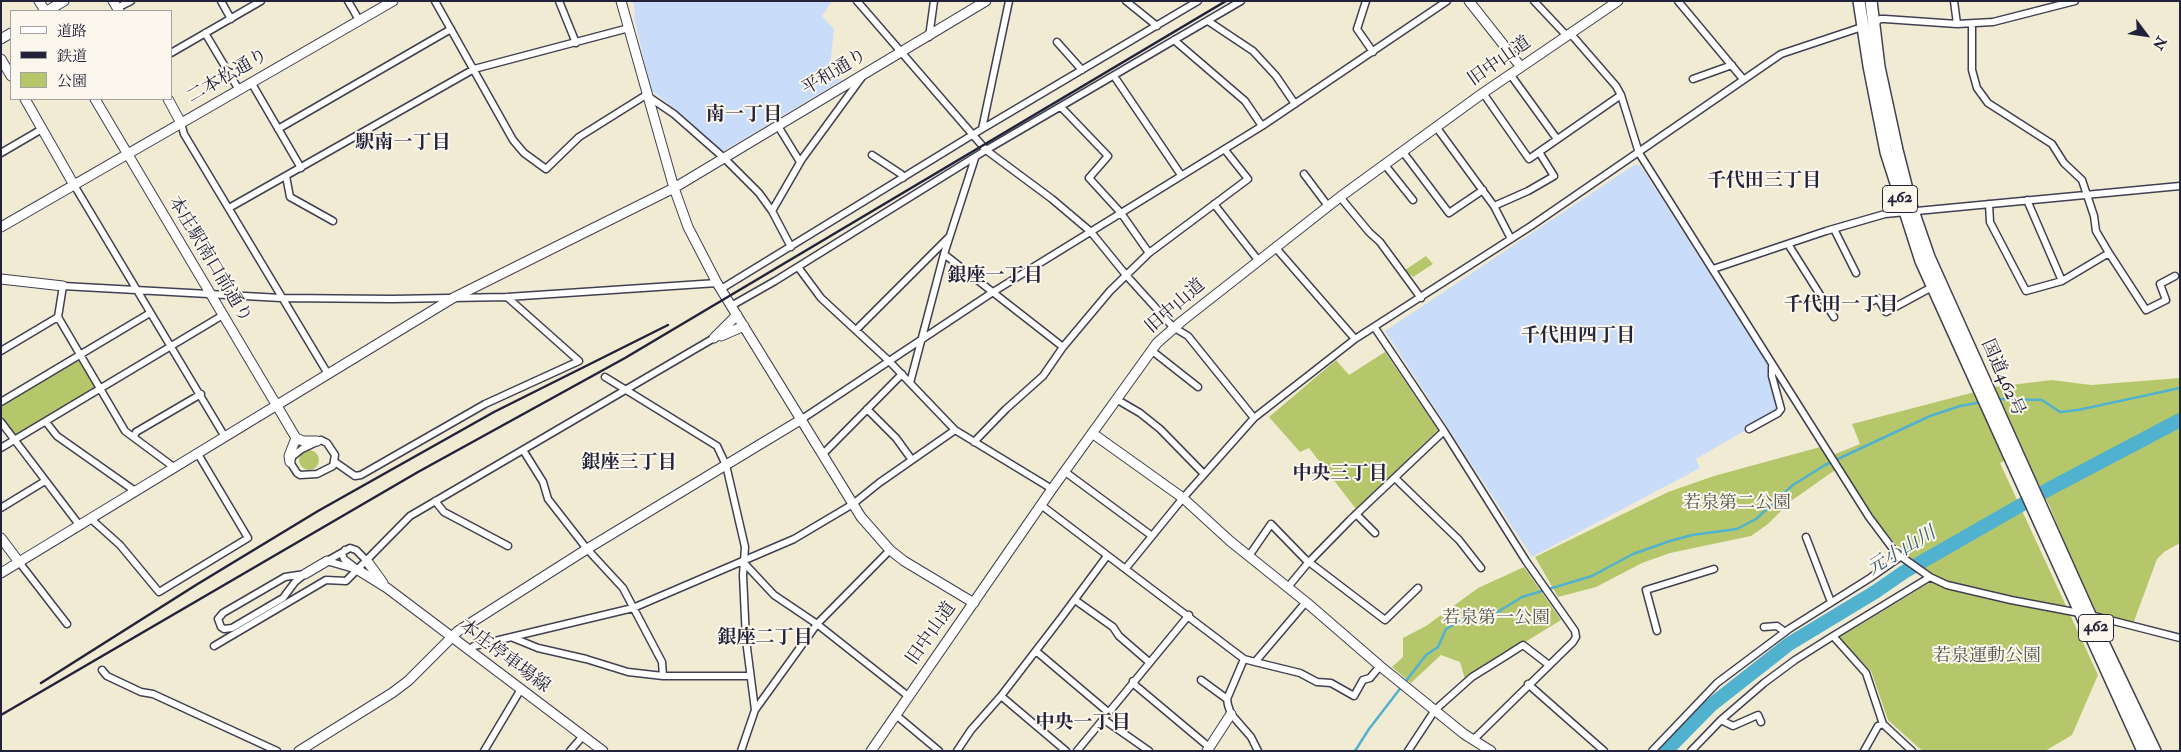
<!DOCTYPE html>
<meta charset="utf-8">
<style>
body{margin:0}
#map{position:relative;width:2181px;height:752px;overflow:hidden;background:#f2ebd4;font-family:"IM FELL Double Pica","Noto Serif JP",serif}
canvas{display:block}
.frame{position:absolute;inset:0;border:2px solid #22223b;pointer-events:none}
.legend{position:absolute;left:10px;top:10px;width:162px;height:90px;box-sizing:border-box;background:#fbf7ec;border:1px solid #a4a2a5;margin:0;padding:6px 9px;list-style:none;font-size:15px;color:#22223b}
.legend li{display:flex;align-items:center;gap:10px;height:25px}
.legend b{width:25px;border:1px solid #a4a2a5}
.north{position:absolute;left:2121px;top:10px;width:50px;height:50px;-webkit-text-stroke:4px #fbf7ec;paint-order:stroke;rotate:121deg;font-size:14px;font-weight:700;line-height:20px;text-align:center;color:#22223b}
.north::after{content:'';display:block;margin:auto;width:18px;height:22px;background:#22223b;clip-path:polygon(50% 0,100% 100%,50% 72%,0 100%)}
</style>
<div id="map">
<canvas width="2181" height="752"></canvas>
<div class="frame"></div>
<ul class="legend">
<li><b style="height:6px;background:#fff"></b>道路</li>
<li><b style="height:6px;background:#22223b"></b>鉄道</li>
<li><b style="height:14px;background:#b5c76a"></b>公園</li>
</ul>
<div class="north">N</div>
</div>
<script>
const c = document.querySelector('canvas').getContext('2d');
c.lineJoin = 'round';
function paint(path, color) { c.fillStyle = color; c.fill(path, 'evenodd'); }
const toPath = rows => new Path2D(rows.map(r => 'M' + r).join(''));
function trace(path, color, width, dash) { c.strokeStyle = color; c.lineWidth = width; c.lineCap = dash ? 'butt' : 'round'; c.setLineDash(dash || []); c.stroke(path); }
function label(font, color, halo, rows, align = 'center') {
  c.font = font + ' "IM FELL Double Pica","Noto Serif JP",serif'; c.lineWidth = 4; c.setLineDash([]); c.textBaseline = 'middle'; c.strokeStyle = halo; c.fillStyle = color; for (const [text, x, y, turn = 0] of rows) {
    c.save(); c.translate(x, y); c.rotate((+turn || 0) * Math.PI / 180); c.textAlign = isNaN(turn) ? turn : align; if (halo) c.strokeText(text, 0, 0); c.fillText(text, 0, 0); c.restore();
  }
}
paint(toPath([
 [633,1,832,1,822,16,834,29,830,67,842,80,722,152,686,118,651,90,634,17,635,11],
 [1634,165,1640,165,1770,368,1771,385,1778,408,1777,412,1696,459,1700,468,1532,557,1385,331]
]), '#c9dcf9');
paint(toPath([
 [1426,256,1433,264,1413,277,1411,275,1409,276,1405,270],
 [1385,352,1438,430,1356,509,1309,448,1300,452,1269,417,1336,360,1349,375],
 [77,359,79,360,95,386,94,389,20,435,15,436,1,419,1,404],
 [2180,378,2180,543,2164,552,2157,559,2133,624,2094,614,2049,505,2022,451,2000,463,2098,675,2072,735,2045,751,1923,751,1919,748,1888,720,1871,671,1838,638,1931,582,1934,575,1905,555,1878,523,1833,455,1860,444,1852,424,1994,387,2052,380,2091,385],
 [1820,447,1835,470,1791,501,1768,524,1751,536,1670,553,1642,563,1596,587,1558,597,1535,557,1668,492,1714,476],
 '299 460a10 10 0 1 1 20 0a10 10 0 1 1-20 0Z',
 [1524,567,1561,620,1465,679,1460,662,1441,655,1411,683,1392,667,1403,657,1403,638,1426,626,1478,588]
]), '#b5c76a');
trace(toPath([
 [1997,399,2042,400,2060,412,2078,410,2180,388],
 [1355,751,1369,729,1426,655,1438,647,1446,629,1460,621,1496,613,1522,597,1592,576,1633,554,1670,541,1692,535,1737,529,1756,519,1793,485,1825,465,1930,416,1960,406,1982,402]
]), '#50b2cf', 2.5);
trace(toPath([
 [1666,751,1710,706,1789,644,1875,592,1904,572,2049,489,2180,420]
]), '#50b2cf', 14);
const street = toPath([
 [221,1,231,19],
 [348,1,359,20],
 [435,1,513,140,524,153,546,169,579,137,646,95,674,114,724,158,759,193,772,211,791,247],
 [559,1,576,43],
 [857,1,986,150,1052,199,1091,232,1126,275,1173,327,1188,336,1254,418],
 [1126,1,1157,26],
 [1366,1,1357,29,1373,52],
 [1534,1,1566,35],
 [1678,1,1743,79],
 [1954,1,1957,24],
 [117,8,131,1],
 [1208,21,1253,51,1276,76,1295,104],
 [1874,24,1880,19,1885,19,1957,24,1993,22,2075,1],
 [1972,24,1972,70,1977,88,1988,103,2052,144,2064,163,2082,180,2094,216,2096,231,2109,253,2062,281,2026,291,1990,222,1989,204],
 [205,33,239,90],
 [1570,33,1616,86,1621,95,1639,153,1869,517,1896,553,1930,577,1947,585,2011,600,2090,615,2180,638],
 [929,37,934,1],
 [1174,40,1245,101,1262,126],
 [1057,42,1082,70],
 [171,53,261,1],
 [1510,74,1557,139],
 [1114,76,1181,175],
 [1693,79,1732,65],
 [251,82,301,168],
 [1483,93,1529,159,1539,152],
 [1061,107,1108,156,1089,178,1121,213,1149,253],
 [181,123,184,134,328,374],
 [778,126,800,162],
 [1437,128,1494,206,1511,239],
 [278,129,451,29],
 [982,129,1009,1],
 [1403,152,1449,213,1483,190],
 [1,153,42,129],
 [872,155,901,174,903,178],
 [1385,165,1413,200],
 [1304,174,1328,206],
 [286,176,290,197,333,221],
 [74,185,225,437],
 [1340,197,1369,232,1380,242,1421,298],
 [2027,200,2062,281],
 [1214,204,1258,260],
 [1494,206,1528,191,1554,176,1539,152,1621,95],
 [229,208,474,69,629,28],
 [772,211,802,159,862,77],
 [1834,229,1856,273],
 [1788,244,1834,317],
 [1275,247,1355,339],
 [2109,253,2146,310,2166,300,2160,284,2175,276],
 [944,254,1063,347],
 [798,267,821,298,889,361,955,430,1052,489],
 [1713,269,1826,231,1885,214,2180,186],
 [721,289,982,129,1198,1],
 [1873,301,1878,298,1886,312,1932,287],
 [731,306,775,281,986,150,1241,1],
 [1375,328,1444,431,1526,561,1575,631,1576,637,1573,642,1473,740],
 [856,330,948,238],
 [1151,350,1198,387],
 [1,351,58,317],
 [605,377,717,446,726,465,745,547,743,575,746,640,755,710,741,751],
 [910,383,944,254,975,158],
 [1116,399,1140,413,1160,429,1204,474],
 [1,402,150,313],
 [867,409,896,438,912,460],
 [802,419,993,292,1262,126,1447,1],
 [1,422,80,526],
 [46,422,57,436,135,491],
 [1749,429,1778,413,1781,409,1772,376,1772,367],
 [134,437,136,432,201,394],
 [321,440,327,443,335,455,333,466,317,474,300,475,297,473,290,462,293,456,302,449,321,440],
 [974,442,1006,409,1043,376,1063,347,1110,291,1149,253,1248,179,1225,150],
 [1,448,223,315],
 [523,450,543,482,548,499,587,549,623,588,662,662,663,676],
 [823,454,902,374],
 [335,462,355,476,361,475,485,404,579,361,507,297],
 [175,468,125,431,58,317,63,286,281,298,392,299,507,297,717,283],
 [1064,471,1152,536],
 [1395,478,1459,540,1481,568],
 [435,501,444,512,508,546],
 [1041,505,1244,659,1255,662,1306,602],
 [1,508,45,481],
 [1356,514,1375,533],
 [91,519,120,545,159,592,248,538,198,454],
 [1806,537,1831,602],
 [345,550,342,554,344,559,357,569],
 [1249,556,1271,524,1305,559,1385,620,1418,588],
 [327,561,350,548,356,550,367,561],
 [327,561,358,570],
 [19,562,67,624],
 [745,564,774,595,817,624,908,696],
 [1126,568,1183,498,1254,418,1355,339,1531,226,1781,54,1862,27],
 [305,574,295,582,283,598,232,628,224,629,221,627,218,619,223,613,285,577,305,574],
 [1288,587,1307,564,1350,520,1444,431],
 [1075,600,1113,627,1119,636,1149,662],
 [1764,627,1777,626,1785,632],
 [1657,631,1646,590,1714,569],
 [511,637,538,648,586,659,628,672,663,676,750,676],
 [214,646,326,580,346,581,410,516,714,338],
 [468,650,474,646,633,608,794,539,853,504,879,483,955,430],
 [1036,651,1108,712],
 [1244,659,1227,699,1228,705,1231,714,1251,737,1258,751],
 [1255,662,1300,673,1317,682,1331,683,1354,696,1363,680,1370,678,1380,666],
 [102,670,107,676,141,692,153,694,277,751],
 [1201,680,1227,699],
 [1133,681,1135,685,1209,747],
 [1528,684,1604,751],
 [1001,696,1066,751],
 [755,710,817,624,890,550],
 [896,715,939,751],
 [1103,719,1149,751],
 [1721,720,1733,726,1758,715,1761,722],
 [484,751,521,689],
 [570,751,583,736],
 [957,751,971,730,1001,696,1061,618,1107,556],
 [1077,751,1189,615],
 [1408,751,1435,710,1472,677,1501,659,1523,645,1549,665],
 [1652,751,1717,683,1789,629,1870,578,1900,557],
 [1691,751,1721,720,1764,683,1795,660,1833,636],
 [1864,751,1878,726,1883,724],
 [1912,751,1883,724,1866,673,1833,636,1930,577]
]);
const secondary = toPath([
 [39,1,45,11],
 [113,1,119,11],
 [621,1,674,188,688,227,717,283,861,517,890,550,904,561,974,603],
 [1469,1,1521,67],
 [47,11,64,1],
 [1,39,11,33],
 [1,59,11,76],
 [25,99,74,185],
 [95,99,296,438],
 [168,99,181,123],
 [1,227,393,1],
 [1,279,63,286],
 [721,336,744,326],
 [714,338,737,315],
 [1092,433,1183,498,1230,541,1306,602,1380,666,1464,734,1491,751],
 [296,438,303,441,317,441],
 [290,462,289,456,296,438],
 [1,538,19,562],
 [367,561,383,583],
 [358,570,387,588,603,751],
 [1,573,453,298,674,188,986,1],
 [305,574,327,561],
 [299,751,392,693,408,681,458,631,587,549,802,419],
 [871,751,1052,489,1157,343,1182,321,1340,197,1483,93,1618,1],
 [1207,751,1231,714]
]);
const highway = toPath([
 [1859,1,1869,66,1886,152,1921,261,2143,751],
 [1871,1,1879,67,1897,150,1911,205,1929,257,2090,615,2155,751]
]);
trace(street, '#414052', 9);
trace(secondary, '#414052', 11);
trace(highway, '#414052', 14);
trace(street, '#fff', 6);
trace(secondary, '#fff', 9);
trace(highway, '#fff', 11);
trace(toPath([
 [41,683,196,585,318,511,494,412,668,325],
 [1,715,418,472,625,358,1226,1]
]), '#22223b', 2.5);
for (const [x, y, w] of [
 [1900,199,35],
 [2096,628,35]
]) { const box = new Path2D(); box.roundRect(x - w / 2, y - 13.5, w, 27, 4); c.fillStyle = '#fbf7ec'; c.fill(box); trace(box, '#22223b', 1); }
label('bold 16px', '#22223b', null, [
 ["462",1900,199],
 ["462",2096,628]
]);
label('18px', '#22223b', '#fbf7ec', [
 ["旧中山道",1500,62,-35],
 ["平和通り",835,73,-31],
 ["二本松通り",228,77,-30],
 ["本庄駅南口前通り",209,260,59],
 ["旧中山道",1176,307,-41],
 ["国道462号",2002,378,66],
 ["旧中山道",932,634,-55],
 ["本庄停車場線",504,657,37]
]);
label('18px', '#4e5449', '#fbf7ec', [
 ["若泉第二公園",1737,504],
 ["若泉第一公園",1496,619],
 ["若泉運動公園",1987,657]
]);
label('bold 19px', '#22223b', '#fbf7ec', [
 ["南一丁目",744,116],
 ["駅南一丁目",403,144],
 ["千代田三丁目",1764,182],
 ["銀座一丁目",995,277],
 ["千代田一丁目",1841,306],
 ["千代田四丁目",1578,337],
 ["銀座三丁目",629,464],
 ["中央三丁目",1340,475],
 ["銀座二丁目",765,639],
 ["中央一丁目",1083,724]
]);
label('italic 19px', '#345c76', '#fbf7ec', [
 ["元小山川",1902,552,-31]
]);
</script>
